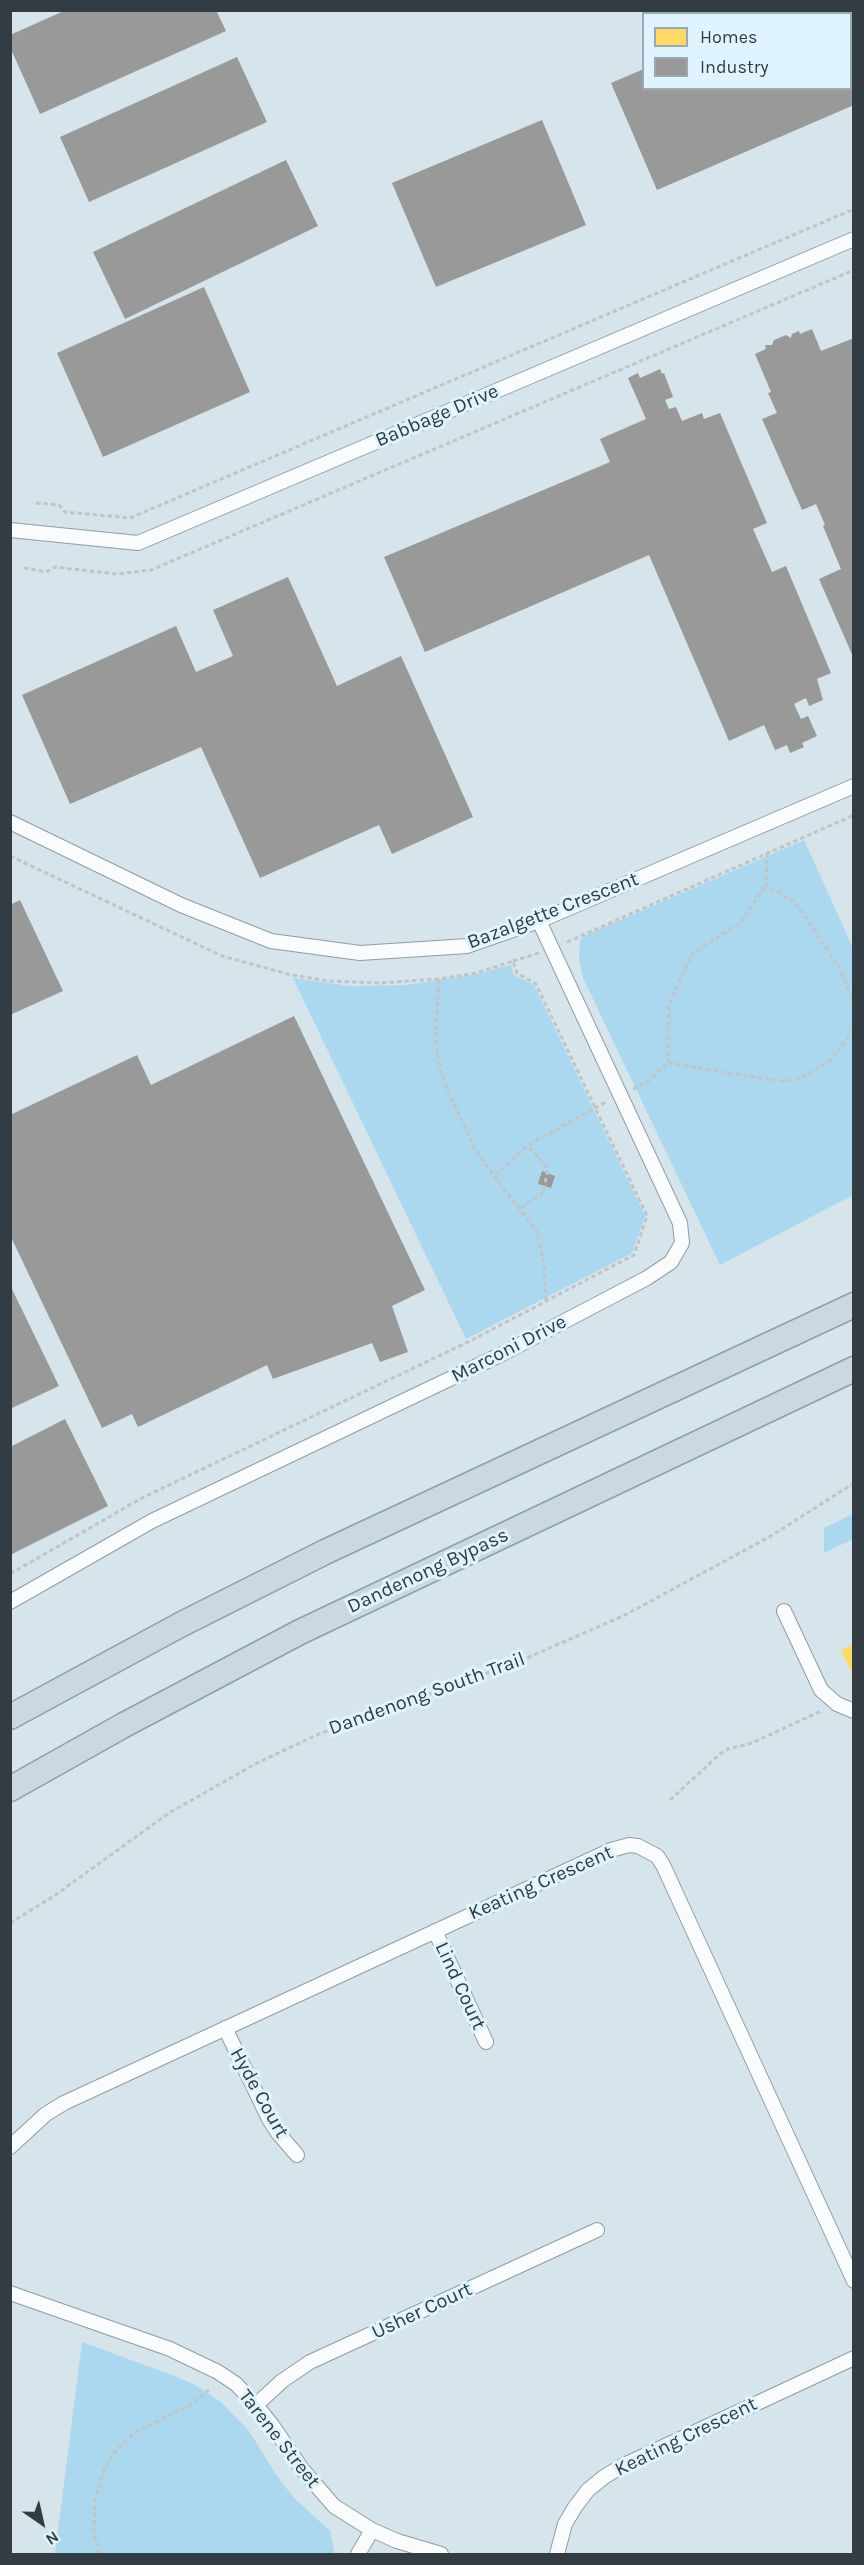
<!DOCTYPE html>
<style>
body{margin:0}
#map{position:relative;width:864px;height:2565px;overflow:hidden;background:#d6e4ec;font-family:Karla,sans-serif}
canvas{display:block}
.frame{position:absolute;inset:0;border:12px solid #323c42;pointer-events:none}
.legend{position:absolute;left:642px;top:12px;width:210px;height:78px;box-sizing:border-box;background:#dff4fe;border:2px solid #9aaab3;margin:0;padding:8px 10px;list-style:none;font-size:18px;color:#323c42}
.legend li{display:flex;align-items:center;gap:12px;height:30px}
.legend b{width:30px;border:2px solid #9aaab3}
.north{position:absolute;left:12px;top:2493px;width:60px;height:60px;-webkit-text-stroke:4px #dff4fe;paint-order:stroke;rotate:146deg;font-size:16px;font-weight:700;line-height:24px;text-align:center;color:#323c42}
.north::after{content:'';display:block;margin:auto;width:21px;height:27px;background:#323c42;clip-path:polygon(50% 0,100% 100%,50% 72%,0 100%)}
</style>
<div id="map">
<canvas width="864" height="2565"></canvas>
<div class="frame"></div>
<ul class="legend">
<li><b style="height:16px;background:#ffd966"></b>Homes</li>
<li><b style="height:16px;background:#999"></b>Industry</li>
</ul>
<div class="north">N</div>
</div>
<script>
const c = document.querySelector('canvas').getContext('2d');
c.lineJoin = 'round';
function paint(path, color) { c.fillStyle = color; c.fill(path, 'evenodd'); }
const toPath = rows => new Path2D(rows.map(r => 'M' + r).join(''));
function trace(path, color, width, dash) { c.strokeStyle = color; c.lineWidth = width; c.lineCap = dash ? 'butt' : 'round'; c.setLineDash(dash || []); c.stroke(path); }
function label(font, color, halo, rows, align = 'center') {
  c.font = font + ' Karla,sans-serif'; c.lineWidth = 6; c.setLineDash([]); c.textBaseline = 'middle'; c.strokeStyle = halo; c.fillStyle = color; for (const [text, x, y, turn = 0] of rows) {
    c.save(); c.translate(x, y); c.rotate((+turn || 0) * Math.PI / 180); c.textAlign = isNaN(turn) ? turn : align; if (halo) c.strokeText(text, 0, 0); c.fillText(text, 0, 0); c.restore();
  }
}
paint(toPath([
 [804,840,853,948,853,1195,720,1265,583,978,579,959,580,941,582,937],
 [511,965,514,975,534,985,645,1216,632,1253,466,1339,293,978,351,986,406,985,472,975],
 [853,1514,853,1539,824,1553,824,1528],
 [82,2342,180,2378,197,2386,221,2402,249,2431,275,2473,293,2497,330,2531,334,2551,333,2554,55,2554]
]), '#abd8ee');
paint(toPath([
 [854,1644,854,1678,841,1650]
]), '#ffd966');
paint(toPath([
 [66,10,216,10,226,31,40,114,10,47,10,35],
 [779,10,839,10,840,14,772,14],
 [850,37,854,44,854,105,657,190,611,83,644,69,644,88,850,88],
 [237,57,267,122,89,202,60,137],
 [542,120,586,225,436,287,392,183],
 [286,160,318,226,125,319,93,252],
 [204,287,250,392,103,457,57,353],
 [812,329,821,351,854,338,854,659,819,579,841,569,823,526,825,525,816,504,802,510,762,419,777,413,768,393,771,392,755,354,766,349,765,345,772,345,774,340,786,335,791,338,792,334,799,331,800,334],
 [660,369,662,374,664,373,673,397,665,400,669,409,676,407,682,421,702,413,704,419,720,413,767,523,753,529,772,572,786,566,831,673,817,679,823,700,809,706,806,698,794,704,801,719,808,716,817,736,802,743,804,747,790,753,787,745,775,750,764,725,729,741,649,555,425,652,384,557,610,462,600,439,646,419,628,378,638,373,640,378],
 [288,577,337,686,401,656,473,817,392,854,379,825,260,878,201,747,70,804,22,695,176,626,196,672,233,656,213,610],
 [20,900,63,991,10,1015,10,905],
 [294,1016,425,1290,392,1306,408,1352,380,1362,372,1343,273,1379,267,1365,138,1427,132,1414,102,1428,10,1235,10,1115,137,1055,151,1085],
 [542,1171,555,1176,551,1188,538,1184],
 [10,1285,59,1386,10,1409],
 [65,1419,108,1506,10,1555,10,1447]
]), '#999');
const minor = toPath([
 [10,530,138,543,854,239],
 [10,822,181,905,271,941,360,953,467,946,539,921,854,786],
 [10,1602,152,1521,502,1354,647,1278,671,1262,682,1243,680,1223,539,921],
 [784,1611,821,1690,837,1704,854,1711],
 [435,1931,486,2042],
 [225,2028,269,2119,278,2133,297,2155],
 [10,2147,46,2114,64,2103,611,1850,629,1845,638,1846,657,1856,663,1865,854,2281],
 [10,2293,170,2349,218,2372,236,2384,256,2405,272,2425,302,2469,334,2506,372,2530,397,2541,441,2554],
 [256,2405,282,2381,310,2362,597,2230],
 [358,2554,372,2530],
 [557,2554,565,2524,575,2507,588,2490,604,2477,622,2466,854,2358]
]);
const trunk = toPath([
 [10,1717,180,1625,325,1552,854,1305],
 [10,1789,124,1725,300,1632,854,1369]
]);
trace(minor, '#929ca2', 16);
trace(trunk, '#8aa0ab', 27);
trace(toPath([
 [36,503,59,505,65,512,130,518,854,209],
 [24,568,46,572,55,567,117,574,151,570,854,270],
 [767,853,766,885,795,902,839,967,854,1003],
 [10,856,222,956,292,975,329,981,378,983,439,979,476,973,513,961,517,973,536,984,647,1216,634,1255,470,1341,142,1498,10,1574],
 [567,942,854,815],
 [513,961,539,953],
 [439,980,436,1028,437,1055,447,1090,477,1153,537,1232,544,1264,546,1303],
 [668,1063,669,1004,692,954,741,922,766,885],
 [633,1089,646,1083,668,1063,781,1081,800,1079,831,1060,854,1028],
 [496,1175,528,1145,606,1102],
 [521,1208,543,1193,548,1169,528,1145],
 [670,1800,720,1754,728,1749,752,1743,821,1711],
 [10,1923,54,1896,169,1813,257,1763,319,1734,520,1661,625,1615,771,1536,854,1483],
 [99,2554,94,2535,95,2499,104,2470,112,2455,134,2433,192,2404,209,2390]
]), '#c0c5c8', 3, [4.5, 3]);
trace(minor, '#f9fbfc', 14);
trace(trunk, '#ccd8df', 24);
label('20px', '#323c42', '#dff4fe', [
 ["Babbage Drive",437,416,-23],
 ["Bazalgette Crescent",553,911,-21],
 ["Marconi Drive",509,1349,-27],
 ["Dandenong Bypass",428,1571,-25],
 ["Dandenong South Trail",427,1694,-20],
 ["Keating Crescent",541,1883,-24],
 ["Lind Court",460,1986,65],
 ["Hyde Court",259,2093,61],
 ["Usher Court",422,2311,-25],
 ["Keating Crescent",686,2437,-26],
 ["Tarene Street",279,2439,52]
]);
</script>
